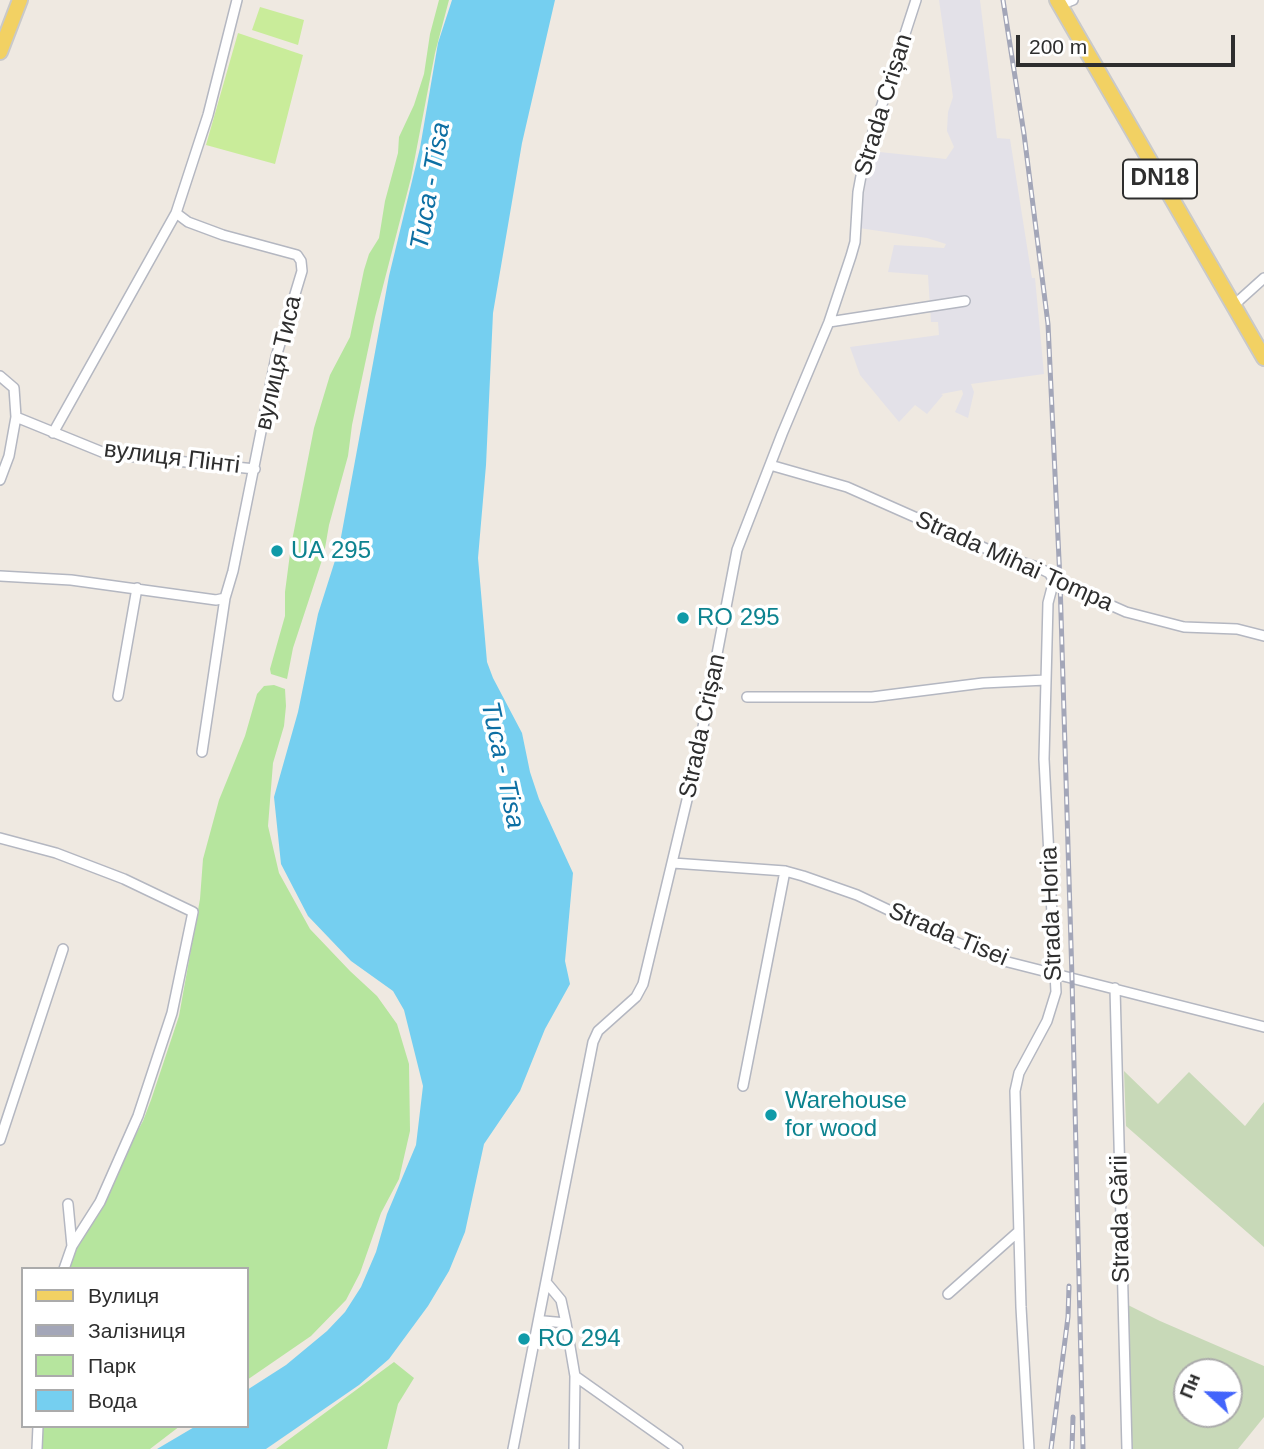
<!DOCTYPE html>
<meta charset="utf-8">
<style>
body{margin:0}
#map{position:relative;width:1264px;height:1449px;overflow:hidden;background:#efe9e1;font-family:Helvetica,sans-serif}
canvas{display:block}
.legend{position:absolute;left:21px;top:1267px;width:228px;height:161px;box-sizing:border-box;background:#fff;border:2px solid #ababab;margin:0;padding:9px 12px;list-style:none;font-size:21px;color:#2e2e2e}
.legend li{display:flex;align-items:center;gap:14px;height:35px}
.legend b{width:35px;border:2px solid #ababab}
.north{position:absolute;left:1173px;top:1358px;width:70px;height:70px;box-sizing:border-box;background:#fff;border:2px solid #ababab;border-radius:50%;rotate:292deg;font-size:19px;font-weight:700;line-height:28px;text-align:center;color:#2e2e2e}
.north::after{content:'';display:block;margin:auto;width:24px;height:32px;background:#4264fb;clip-path:polygon(50% 0,100% 100%,50% 72%,0 100%)}
.scale{position:absolute;left:1016px;top:35px;width:219px;height:32px;box-sizing:border-box;border:4px solid #2e2e2e;border-top:0;padding-left:9px;font-size:21px;line-height:24px;white-space:nowrap;color:#2e2e2e;-webkit-text-stroke:5px #fff;paint-order:stroke}
</style>
<div id="map">
<canvas width="1264" height="1449"></canvas>
<ul class="legend">
<li><b style="height:9px;background:#f2d163"></b>Вулиця</li>
<li><b style="height:9px;background:#a3a6b8"></b>Залізниця</li>
<li><b style="height:19px;background:#b6e59e"></b>Парк</li>
<li><b style="height:19px;background:#75cff0"></b>Вода</li>
</ul>
<div class="north">Пн</div>
<div class="scale">200 m</div>
</div>
<script>
const c = document.querySelector('canvas').getContext('2d');
c.lineJoin = 'round';
function paint(path, color) { c.fillStyle = color; c.fill(path, 'evenodd'); }
const toPath = rows => new Path2D(rows.map(r => 'M' + r).join(''));
function trace(path, color, width, dash) { c.strokeStyle = color; c.lineWidth = width; c.lineCap = dash ? 'butt' : 'round'; c.setLineDash(dash || []); c.stroke(path); }
function label(font, color, halo, rows, align = 'center') {
  c.font = font + ' Helvetica,sans-serif'; c.lineWidth = 7; c.setLineDash([]); c.textBaseline = 'middle'; c.strokeStyle = halo; c.fillStyle = color; for (const [text, x, y, turn = 0] of rows) {
    c.save(); c.translate(x, y); c.rotate((+turn || 0) * Math.PI / 180); c.textAlign = isNaN(turn) ? turn : align; if (halo) c.strokeText(text, 0, 0); c.fillText(text, 0, 0); c.restore();
  }
}
paint(toPath([
 [939,0,980,0,997,138,1010,139,1032,278,1035,278,1044,374,971,384,974,392,968,418,955,412,963,394,962,390,941,394,943,395,927,414,915,405,899,422,860,375,850,347,939,335,938,322,931,322,928,275,888,272,894,245,944,248,946,244,927,238,859,228,870,151,946,159,954,147,947,131,948,112,953,97]
]), '#e3e1e8');
paint(toPath([
 [439,0,449,0,435,53,411,178,375,317,352,425,348,456,329,525,324,554,293,648,287,679,271,674,270,669,285,616,285,592,291,546,314,428,330,375,350,337,364,270,369,254,379,238,385,201,398,153,399,137,414,105,424,74,430,34],
 [274,685,285,689,286,706,284,726,273,763,268,826,279,873,310,929,350,971,377,996,397,1024,409,1064,410,1131,399,1179,381,1213,360,1273,346,1300,311,1336,247,1380,247,1269,69,1269,78,1241,143,1121,151,1100,179,1016,200,899,203,859,219,800,245,736,257,694,264,686],
 [394,1362,414,1378,398,1404,387,1449,276,1449],
 [41,1426,180,1426,150,1449,41,1449]
]), '#b6e59e');
paint(toPath([
 [1124,1071,1158,1104,1189,1072,1245,1126,1264,1102,1264,1247,1126,1126],
 [1128,1305,1160,1321,1264,1366,1264,1417,1238,1449,1131,1449],
 [1187,1372,1229,1372,1229,1414,1187,1414]
]), '#c8d9b8');
paint(toPath([
 [260,7,304,20,298,45,252,30],
 [238,33,303,55,275,164,206,145]
]), '#c9ec9a');
paint(toPath([
 [452,0,555,0,522,143,493,313,486,465,478,558,487,662,493,678,522,733,530,772,539,799,573,873,565,961,570,984,545,1029,520,1091,484,1144,465,1232,449,1271,428,1306,389,1359,359,1385,266,1449,157,1449,196,1426,247,1426,247,1390,286,1365,327,1331,345,1312,361,1287,376,1252,387,1214,416,1145,423,1086,404,1010,393,991,351,961,308,916,281,864,274,797,298,712,318,614,339,548,389,276,420,148,438,43]
]), '#75cff0');
const minor = toPath([
 [1060,5,1073,0],
 [176,213,188,222,223,235,297,255,301,261,302,271,276,357,233,571,225,598,202,752],
 [1234,305,1264,278],
 [829,322,965,301],
 [0,376,14,388,16,417,107,454,255,469],
 [53,433,176,213,208,115,237,0],
 [770,465,847,487,1005,557,1037,567,1049,573,1054,580,1126,612,1184,627,1237,629,1264,636],
 [0,480,9,456,16,417],
 [0,576,71,580,216,600,225,598],
 [118,696,137,588],
 [747,697,872,697,983,683,1046,680],
 [0,838,56,853,124,879,193,912,172,1013,138,1116,100,1202,72,1246,64,1269],
 [673,863,785,871,803,876,857,895,958,943,1004,961,1264,1027],
 [1115,988,1127,1449],
 [743,1086,785,871],
 [0,1140,63,949],
 [68,1204,72,1246],
 [546,1282,561,1300,566,1323,575,1376,574,1449],
 [948,1294,1019,1231],
 [538,1328,544,1321,566,1323],
 [575,1376,678,1449],
 [37,1449,38,1426],
 [513,1449,593,1042,598,1031,636,997,643,984,697,758,737,550,782,434,829,322,851,256,855,242,858,192,864,160,916,0],
 [1029,1449,1021,1307,1015,1091,1019,1073,1047,1021,1056,992,1044,759,1048,603,1054,580]
]);
const primary = toPath([
 [1057,0,1264,358],
 [0,52,20,0]
]);
trace(minor, '#b4b7c1', 12);
trace(primary, '#c9c9c9', 18);
trace(minor, '#fff', 9);
trace(primary, '#f2d163', 14);
const rail = toPath([
 [1003,0,1024,134,1048,324,1060,581,1072,978,1083,1449],
 [1051,1449,1068,1317,1069,1286],
 [1072,1449,1073,1417]
]);
trace(rail, '#a3a6b8', 5);
trace(rail, '#fff', 2.5, [8]);
for (const [x, y, r, color] of [
 [277,551,7,"#0f9aa8"],
 [683,618,7,"#0f9aa8"],
 [771,1115,7,"#0f9aa8"],
 [524,1339,7,"#0f9aa8"]
]) { const dot = new Path2D(); dot.arc(x, y, r, 0, 2 * Math.PI); c.fillStyle = color; c.fill(dot); trace(dot, '#fff', 2.5); }
for (const [x, y, w] of [
 [1160,179,74]
]) { const box = new Path2D(); box.roundRect(x - w / 2, y - 19.5, w, 39, 5); c.fillStyle = '#fff'; c.fill(box); trace(box, '#2e2e2e', 2); }
label('bold 23px', '#2e2e2e', null, [
 ["DN18",1160,179]
]);
label('24px', '#2e2e2e', '#fff', [
 ["Strada Crișan",884,105,-73],
 ["вулиця Тиса",279,363,-77],
 ["вулиця Пінті",172,458,7],
 ["Strada Mihai Tompa",1014,562,24],
 ["Strada Crișan",703,726,-78],
 ["Strada Horia",1052,914,-92],
 ["Strada Tisei",948,935,23],
 ["Strada Gării",1121,1219,-91]
]);
label('24px', '#0d838f', '#fff', [
 ["UA 295",291,551],
 ["RO 295",697,618],
 ["Warehouse",785,1101],
 ["for wood",785,1129],
 ["RO 294",538,1339]
], 'left');
label('italic 26px', '#0d6fa3', '#fff', [
 ["Тиса - Tisa",431,186,-80],
 ["Тиса - Tisa",502,765,78]
]);
</script>
